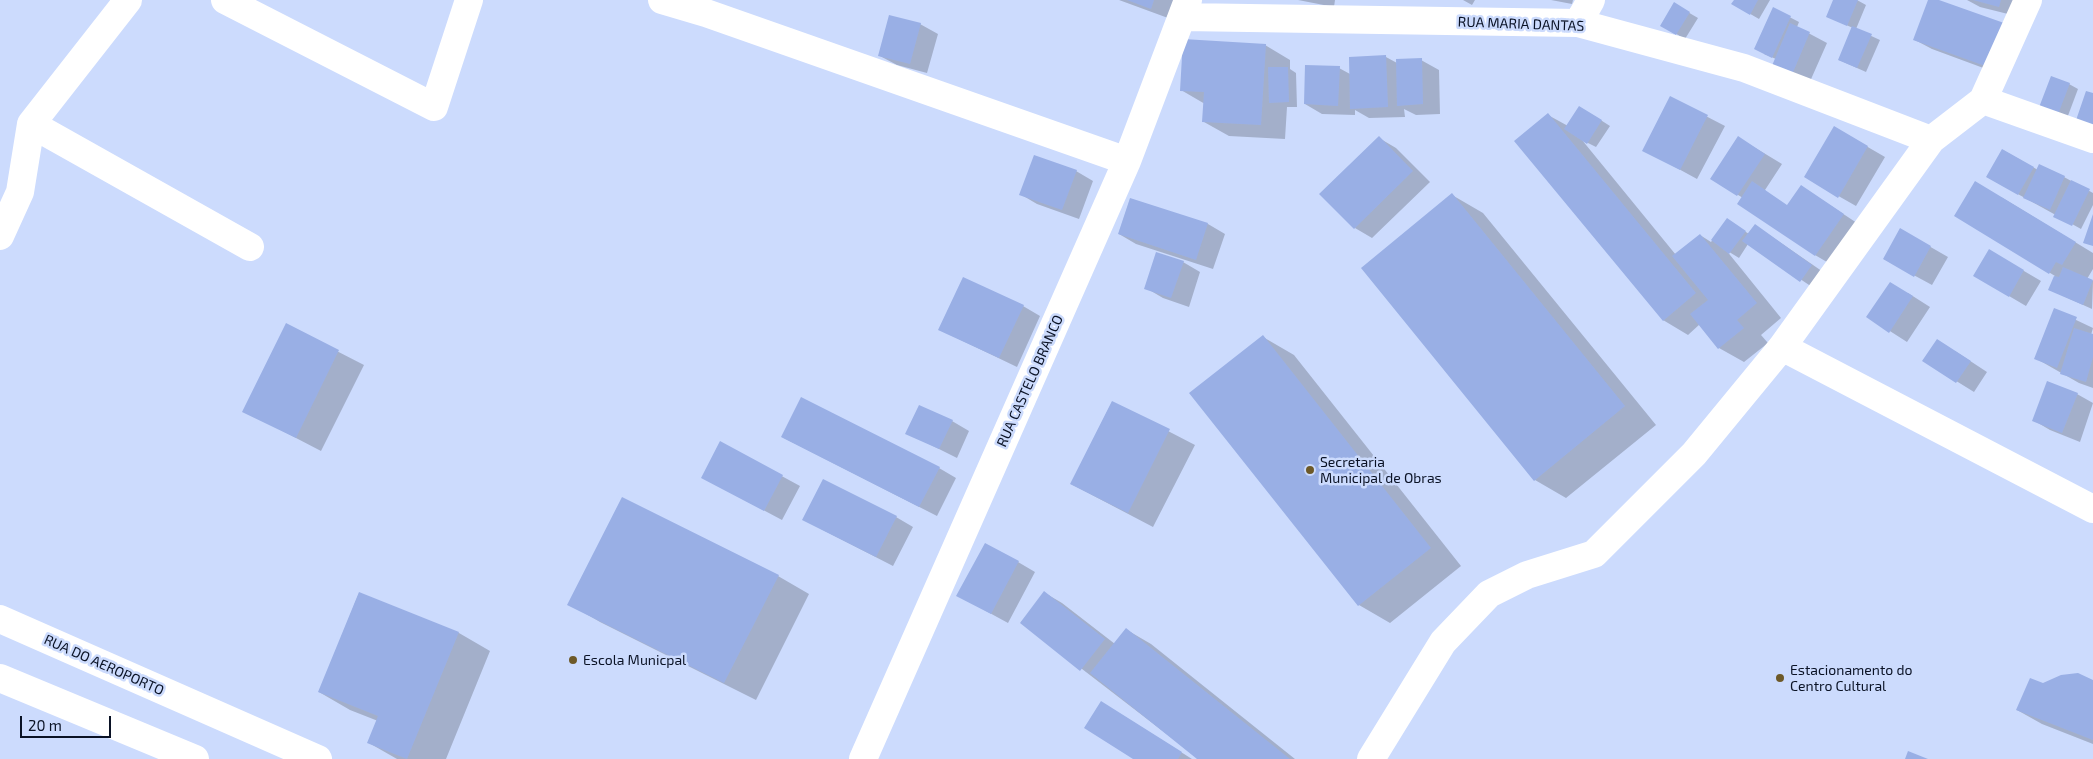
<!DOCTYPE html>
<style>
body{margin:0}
#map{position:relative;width:2093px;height:759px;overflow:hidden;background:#ccdbfd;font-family:"Exo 2",sans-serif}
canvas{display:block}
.scale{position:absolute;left:20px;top:716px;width:91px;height:22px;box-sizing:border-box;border:2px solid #0a1225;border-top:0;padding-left:6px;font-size:15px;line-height:18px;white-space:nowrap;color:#0a1225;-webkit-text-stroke:4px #ccdbfd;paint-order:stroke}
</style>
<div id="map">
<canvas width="2093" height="759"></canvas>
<div class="scale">20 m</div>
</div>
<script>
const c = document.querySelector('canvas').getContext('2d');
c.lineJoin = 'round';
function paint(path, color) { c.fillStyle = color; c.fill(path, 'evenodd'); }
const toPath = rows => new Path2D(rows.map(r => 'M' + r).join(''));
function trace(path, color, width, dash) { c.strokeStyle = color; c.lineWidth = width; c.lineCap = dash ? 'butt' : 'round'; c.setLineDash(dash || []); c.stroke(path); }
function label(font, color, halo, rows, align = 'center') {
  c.font = font + ' "Exo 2",sans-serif'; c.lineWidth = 5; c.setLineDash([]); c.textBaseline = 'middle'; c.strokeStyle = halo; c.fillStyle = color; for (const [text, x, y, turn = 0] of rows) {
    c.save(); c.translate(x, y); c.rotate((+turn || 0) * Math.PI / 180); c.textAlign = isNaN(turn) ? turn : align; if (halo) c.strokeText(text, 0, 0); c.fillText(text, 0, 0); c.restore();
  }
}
paint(toPath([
 [1119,0,1174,0,1168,18],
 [1298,0,1335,0,1334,7],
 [1463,0,1475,0,1472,5],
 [1551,0,1573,0,1572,4],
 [1735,0,1770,0,1759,19,1733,4],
 [1835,0,1857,0,1866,5,1856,29,1880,40,1866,72,1839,60,1853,28,1828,17],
 [1929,0,1935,0,2005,76,1932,49,1915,40],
 [1967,0,2020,0,2016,16,1980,7],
 [1674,4,1698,18,1685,39,1661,25],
 [1774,9,1799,22,1797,27,1827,43,1808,86,1776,59,1764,54],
 [920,24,938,34,927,73,897,65,880,56],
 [1265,45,1290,60,1290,69,1296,73,1297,107,1287,107,1285,139,1229,136,1204,122,1205,104,1181,90],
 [1386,57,1397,63,1421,60,1439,70,1440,114,1416,115,1404,109,1405,117,1369,118,1355,110,1355,115,1322,114,1305,104,1339,68,1350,74],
 [2069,84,2078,89,2066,121,2048,114],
 [1671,98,1725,126,1697,179,1644,150],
 [1588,112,1610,126,1596,147,1582,140,1676,255,1700,235,1711,242,1727,220,1749,234,1755,225,1829,276,1818,291,1748,244,1739,258,1726,250,1781,318,1761,335,1768,343,1744,362,1719,348,1700,324,1688,335,1663,320,1548,115,1568,126],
 [1835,128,1885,157,1856,206,1805,177],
 [1379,138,1396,148,1430,182,1372,238,1355,228],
 [1739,138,1782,164,1765,190,1768,194,1791,210,1801,186,1860,225,1832,265,1815,255,1743,198,1712,179],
 [2003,150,2038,170,2064,177,2093,193,2093,205,2081,229,1987,177],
 [1076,171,1093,181,1079,219,1037,204,1020,194],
 [1452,195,1483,213,1656,425,1566,498,1535,480],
 [2001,197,2093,253,2093,269,2087,279,2093,281,2092,309,2050,290,2055,276,1956,215],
 [1131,199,1208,224,1225,234,1213,269,1136,244,1119,234],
 [1901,230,1948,257,1932,285,1884,259],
 [1990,251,2041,281,2026,306,1975,276],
 [1183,262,1200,272,1189,307,1163,298,1146,288],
 [1908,293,1930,307,1907,342,1868,317],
 [1023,306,1040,316,1017,367,940,330],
 [2055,310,2093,328,2091,335,2093,335,2093,388,2079,383,2035,358],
 [286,325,364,365,321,451,244,411],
 [1263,337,1294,355,1461,566,1390,623,1359,605],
 [1955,351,1987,372,1974,392,1924,361],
 [2077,394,2093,403,2080,442,2050,430,2033,420],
 [1112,402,1195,445,1153,527,1071,484],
 [952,421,969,431,957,458,907,433],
 [782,437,939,468,956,478,937,516],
 [721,443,800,486,782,520,720,487],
 [896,517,913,527,893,566,821,529],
 [1018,562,1035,572,1008,623,975,605],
 [778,576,809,594,756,700,600,622,569,604],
 [359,593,459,633,490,651,446,759,397,759,369,743,378,721,350,710,319,692],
 [1045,593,1062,603,1115,644,1127,630,1151,644,1295,759,1199,759,1021,622],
 [2093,681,2093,744,2042,724,2017,710,2043,685],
 [1119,713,1192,759,1135,759]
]), '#0003');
paint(toPath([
 [1127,0,1154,0,1151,9],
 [1734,0,1758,0,1750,15,1731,4],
 [1833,0,1858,0,1847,26,1826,17],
 [1928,0,1939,0,2004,23,1988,67,1913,40],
 [1973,0,2001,0,1999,7],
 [1674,2,1690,12,1676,35,1660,26],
 [1773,7,1791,16,1772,58,1754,49],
 [889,15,921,23,910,64,878,56],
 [1790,23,1810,32,1791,77,1771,68],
 [1852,26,1872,34,1857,68,1838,60],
 [1183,39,1266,44,1261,125,1202,122,1204,92,1180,91],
 [1386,55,1388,107,1350,109,1349,57],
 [1422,58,1423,104,1397,106,1396,59],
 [1305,65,1340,66,1338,106,1304,104],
 [1268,67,1288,67,1289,102,1269,103],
 [2051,76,2070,83,2057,117,2038,110],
 [2086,91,2093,93,2093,136,2073,129],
 [1670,96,1708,115,1680,170,1642,151],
 [1579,106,1602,120,1587,144,1564,129],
 [1548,113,1696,293,1663,321,1514,141],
 [1834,126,1868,146,1838,198,1804,177],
 [1379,136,1413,171,1354,229,1319,194],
 [1738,136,1765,154,1737,196,1710,179],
 [2002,149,2034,167,2018,195,1986,177],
 [1034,155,1077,170,1062,210,1019,195],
 [2039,164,2065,176,2050,210,2023,198],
 [2071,180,2090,189,2072,226,2053,217],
 [1752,181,1787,205,1801,185,1844,214,1815,256,1737,204],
 [1975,181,2076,242,2062,265,2056,262,2049,274,1954,216],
 [1452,193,1625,406,1534,481,1361,268],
 [1130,198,1208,223,1196,260,1118,234],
 [2093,214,2093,246,2083,243],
 [1727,218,1746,231,1729,254,1711,240],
 [1755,224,1812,265,1800,282,1742,241],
 [1900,228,1931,246,1914,277,1883,259],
 [1700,234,1757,303,1737,320,1744,328,1718,349,1690,314,1708,300,1672,256],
 [1989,249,2024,270,2009,297,1973,276],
 [1156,252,1184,261,1171,298,1144,289],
 [2063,267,2093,280,2083,305,2048,290,2054,276,2059,277],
 [963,277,1024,305,999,358,938,330],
 [1890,282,1913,296,1889,333,1866,317],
 [2054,308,2077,317,2057,368,2034,359],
 [286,323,339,350,296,438,242,412],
 [2074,328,2093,334,2093,357,2086,382,2060,374],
 [1263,335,1431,548,1358,606,1189,393],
 [1937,339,1971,361,1956,383,1922,361],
 [2047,381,2078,393,2062,433,2032,421],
 [801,397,940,467,919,507,781,437],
 [1112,401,1170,429,1128,513,1070,484],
 [919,405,953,420,939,449,905,434],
 [720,441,783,475,764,511,701,478],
 [823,479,897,516,876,557,802,520],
 [622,497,779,575,724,683,567,605],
 [985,543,1019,561,991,614,956,596],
 [1044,591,1105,639,1080,671,1020,623],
 [359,592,459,632,407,759,367,743,378,716,318,692],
 [1126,628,1290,759,1197,759,1090,673],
 [2078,673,2093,680,2093,740,2016,710,2030,678,2043,683,2061,675],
 [1101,701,1182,752,1178,759,1133,759,1084,728],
 [1908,751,1928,759,1905,759]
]), '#99afe5');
trace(toPath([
 [225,0,434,107,469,0],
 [662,0,706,13,1127,161],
 [1183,17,1578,23,1744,68,1931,140],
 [1578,23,1591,0],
 [1983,100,2093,139],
 [31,124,250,247],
 [0,236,20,192,31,124,128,0],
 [1782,347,2093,509],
 [863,759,1127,161,1188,0],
 [1371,759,1443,642,1489,594,1527,575,1594,554,1694,454,1782,347,1931,140,1983,100,2028,0]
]), '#fff', 28);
trace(toPath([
 [0,619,318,759],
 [0,678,195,759]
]), '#fff', 28);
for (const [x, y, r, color] of [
 [1310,470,5,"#6d5928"],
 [573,660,5,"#6d5928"],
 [1780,678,5,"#6d5928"]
]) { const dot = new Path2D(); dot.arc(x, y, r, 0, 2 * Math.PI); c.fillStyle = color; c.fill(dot); trace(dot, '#ccdbfd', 2); }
label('14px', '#0a1225', '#ccdbfd', [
 ["RUA MARIA DANTAS",1521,24,2],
 ["RUA CASTELO BRANCO",1030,381,-66],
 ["RUA DO AEROPORTO",104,665,24]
]);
label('14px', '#0a1225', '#ccdbfd', [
 ["Secretaria",1320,462],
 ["Municipal de Obras",1320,478],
 ["Escola Municpal",583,660],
 ["Estacionamento do",1790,670],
 ["Centro Cultural",1790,686]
], 'left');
</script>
